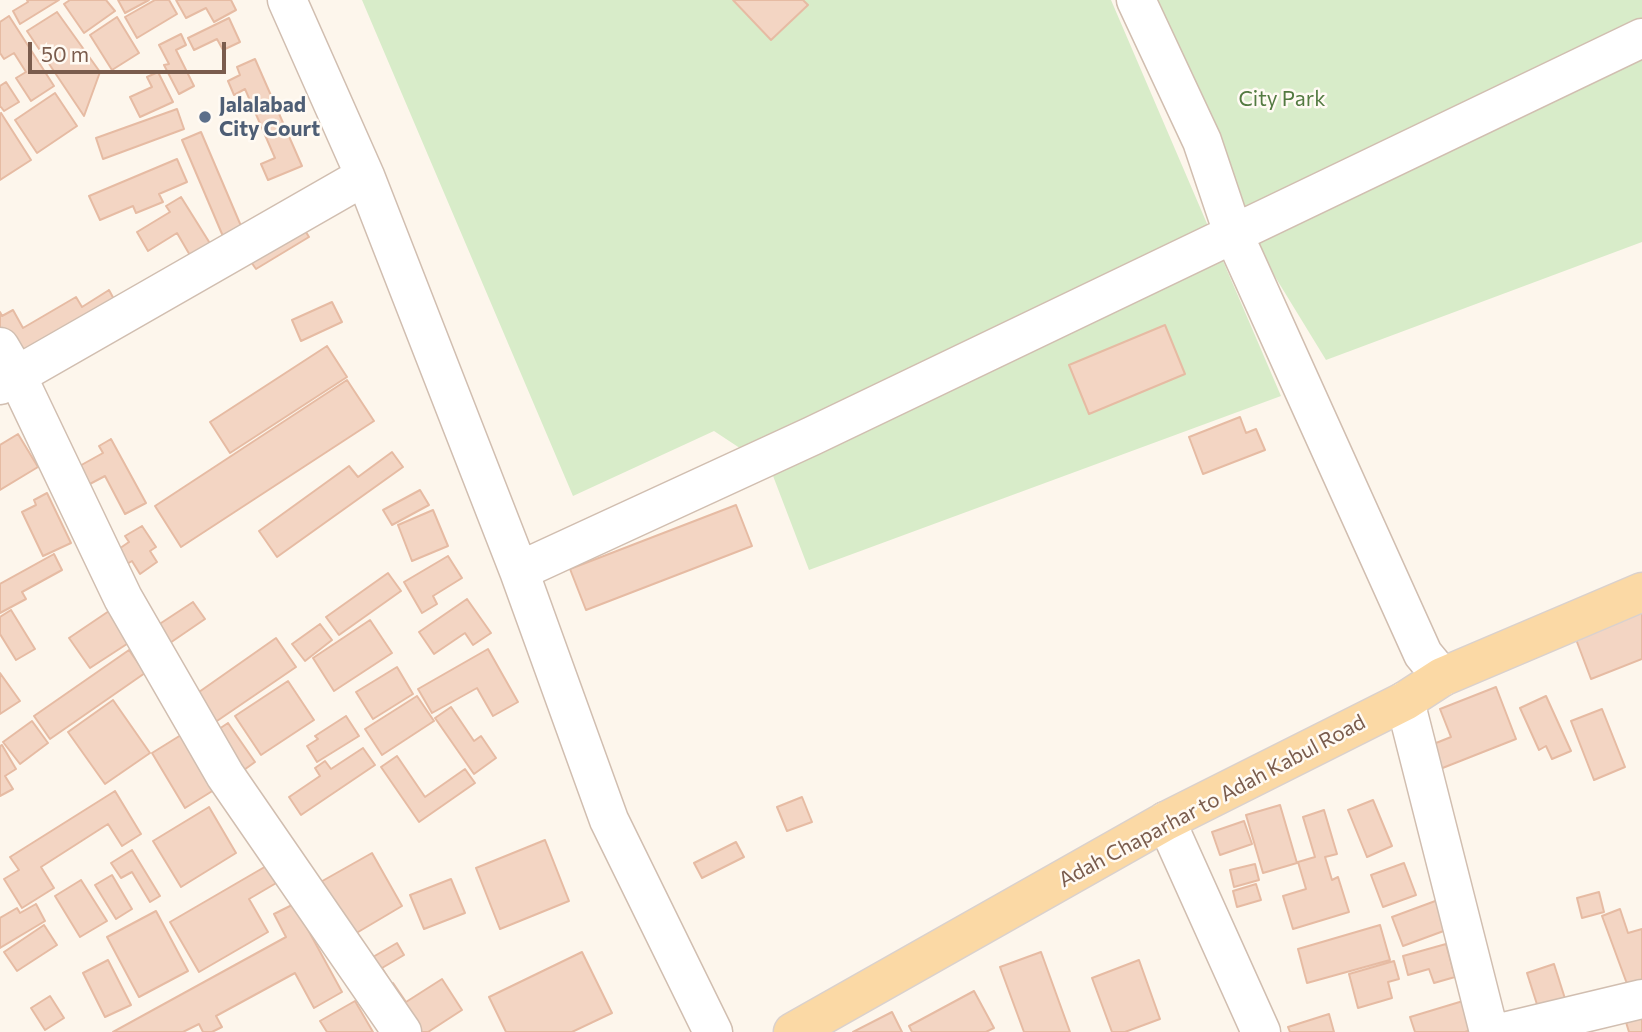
<!DOCTYPE html>
<style>
body{margin:0}
#map{position:relative;width:1642px;height:1032px;overflow:hidden;background:#fdf6ec;font-family:Commissioner,sans-serif}
canvas{display:block}
.scale{position:absolute;left:28px;top:42px;width:198px;height:32px;box-sizing:border-box;border:4px solid #7a5c4d;border-top:0;padding-left:9px;font-size:21px;line-height:24px;white-space:nowrap;color:#7a5c4d;-webkit-text-stroke:5px #fffaf3;paint-order:stroke}
</style>
<div id="map">
<canvas width="1642" height="1032"></canvas>
<div class="scale">50 m</div>
</div>
<script>
const c = document.querySelector('canvas').getContext('2d');
c.lineJoin = 'round';
function paint(path, color) { c.fillStyle = color; c.fill(path, 'evenodd'); }
const toPath = rows => new Path2D(rows.map(r => 'M' + r).join(''));
function trace(path, color, width, dash) { c.strokeStyle = color; c.lineWidth = width; c.lineCap = dash ? 'butt' : 'round'; c.setLineDash(dash || []); c.stroke(path); }
function label(font, color, halo, rows, align = 'center') {
  c.font = font + ' Commissioner,sans-serif'; c.lineWidth = 5; c.setLineDash([]); c.textBaseline = 'middle'; c.strokeStyle = halo; c.fillStyle = color; for (const [text, x, y, turn = 0] of rows) {
    c.save(); c.translate(x, y); c.rotate((+turn || 0) * Math.PI / 180); c.textAlign = isNaN(turn) ? turn : align; if (halo) c.strokeText(text, 0, 0); c.fillText(text, 0, 0); c.restore();
  }
}
paint(toPath([
 [362,0,1111,0,1281,396,809,570,770,468,714,431,573,496],
 [1129,0,1642,0,1642,47,1233,233],
 [1642,56,1642,242,1326,360,1252,239]
]), '#d8ecc9');
const building = toPath([
 [27,0,59,0,20,24,13,11,28,2,27,0],
 [70,0,106,0,115,11,84,33,64,4,70,0],
 [118,0,149,0,125,13,118,0],
 [155,0,169,0,177,14,137,38,125,17,155,0],
 [176,0,231,0,236,10,214,22,206,8,186,18,176,0],
 [733,0,803,0,808,5,771,40,733,0],
 [57,12,100,72,84,116,27,31,57,12],
 [9,16,54,86,31,101,16,78,26,72,14,53,4,59,0,53,0,22,9,16],
 [117,17,139,53,112,70,90,35,117,17],
 [229,18,240,42,223,50,217,39,194,50,188,38,229,18],
 [181,34,186,45,176,50,194,86,179,94,164,65,169,64,159,45,181,34],
 [255,59,302,166,268,180,261,164,275,158,245,89,234,95,228,81,240,75,237,67,255,59],
 [158,72,173,102,140,117,130,97,152,87,147,77,158,72],
 [6,82,19,102,4,111,1,107,0,107,0,86,6,82],
 [55,93,77,126,37,153,15,120,55,93],
 [177,109,184,129,103,159,96,138,177,109],
 [1,113,31,160,0,180,0,114,1,113],
 [201,132,244,233,225,241,182,140,201,132],
 [177,159,187,182,159,194,163,202,136,213,133,206,100,220,89,196,177,159],
 [181,197,211,245,191,257,177,233,148,251,137,232,170,212,166,206,181,197],
 [298,219,309,237,256,269,249,259,298,219],
 [109,290,116,303,15,362,0,337,0,312,2,316,13,310,23,328,76,297,82,307,109,290],
 [332,302,342,322,301,341,292,320,332,302],
 [1165,325,1185,374,1089,414,1069,365,1165,325],
 [327,346,347,377,230,453,210,422,327,346],
 [347,380,374,421,181,547,155,506,347,380],
 [1240,417,1246,433,1256,429,1265,450,1203,474,1189,437,1240,417],
 [18,434,38,467,0,490,0,445,18,434],
 [111,439,146,503,125,514,105,476,86,486,76,468,103,453,99,446,111,439],
 [392,452,403,467,277,557,259,531,349,466,358,477,392,452],
 [420,490,429,505,392,525,383,510,420,490],
 [47,493,71,543,43,556,22,512,36,505,34,500,47,493],
 [736,505,752,546,586,610,570,569,736,505],
 [433,510,448,546,412,561,398,525,433,510],
 [142,526,156,547,150,551,157,562,140,574,132,561,122,567,113,553,129,542,125,536,142,526],
 [54,554,62,570,22,592,26,599,0,613,0,584,54,554],
 [448,556,462,578,433,596,437,604,422,613,404,582,448,556],
 [388,573,401,591,339,635,326,617,388,573],
 [467,599,491,633,473,645,465,633,434,654,419,632,467,599],
 [193,602,205,619,167,645,155,627,193,602],
 [1642,609,1642,659,1591,679,1574,634,1642,609],
 [11,610,35,649,16,660,0,634,0,617,11,610],
 [109,611,130,642,90,668,69,638,109,611],
 [370,620,392,653,334,691,313,658,370,620],
 [320,624,332,640,305,661,292,644,320,624],
 [276,638,296,667,214,723,199,692,276,638],
 [488,649,518,702,493,716,477,688,432,713,418,689,488,649],
 [129,650,145,673,50,739,34,716,129,650],
 [397,667,413,694,373,719,356,692,397,667],
 [0,673,20,701,0,714,0,673],
 [288,681,314,720,261,755,235,716,288,681],
 [1496,687,1516,739,1440,769,1431,745,1451,737,1440,709,1496,687],
 [417,696,434,721,382,755,365,729,417,696],
 [1546,696,1571,751,1552,759,1546,746,1539,750,1520,708,1546,696],
 [113,700,150,753,105,784,68,732,113,700],
 [451,707,474,741,481,736,496,758,474,774,435,718,451,707],
 [1602,709,1625,767,1594,780,1571,721,1602,709],
 [346,716,359,736,317,762,307,746,318,739,315,736,346,716],
 [32,721,48,743,20,764,3,742,32,721],
 [228,723,255,762,237,775,210,735,228,723],
 [181,735,214,790,185,808,152,753,181,735],
 [2,745,16,769,5,776,13,789,0,796,0,746,2,745],
 [363,748,375,765,301,815,289,797,320,776,315,768,325,761,331,769,363,748],
 [397,756,425,797,465,769,475,783,419,822,381,767,397,756],
 [115,791,141,834,122,846,108,824,41,867,54,888,22,908,4,879,19,870,10,857,115,791],
 [802,797,812,822,787,831,777,807,802,797],
 [1373,800,1392,846,1367,857,1348,810,1373,800],
 [1280,805,1297,863,1263,873,1246,815,1280,805],
 [209,807,236,853,181,887,153,841,209,807],
 [1324,810,1337,854,1325,857,1332,880,1338,877,1349,912,1293,929,1283,896,1306,889,1298,862,1315,857,1303,817,1324,810],
 [1244,821,1252,844,1220,855,1212,832,1244,821],
 [545,840,569,901,500,929,476,868,545,840],
 [736,842,744,857,702,878,694,863,736,842],
 [132,850,160,896,150,902,132,872,121,878,111,863,132,850],
 [372,853,402,906,348,938,317,884,372,853],
 [1404,863,1416,895,1383,907,1371,875,1404,863],
 [1255,864,1259,880,1234,887,1230,870,1255,864],
 [268,865,278,882,249,899,268,932,199,972,170,922,268,865],
 [112,875,132,909,116,919,95,885,112,875],
 [451,879,465,913,424,929,410,895,451,879],
 [81,880,107,921,80,937,55,896,81,880],
 [1256,884,1261,900,1237,907,1233,891,1256,884],
 [1599,892,1604,912,1582,918,1577,898,1599,892],
 [1438,900,1449,929,1403,946,1392,917,1438,900],
 [36,904,45,921,0,948,0,918,17,908,20,913,36,904],
 [294,904,342,992,314,1008,295,973,216,1016,222,1027,212,1032,203,1032,199,1024,183,1032,113,1032,286,937,274,914,294,904],
 [1620,909,1628,933,1642,929,1642,988,1630,992,1602,916,1620,909],
 [156,911,188,971,139,997,107,937,156,911],
 [44,925,57,945,17,971,4,952,44,925],
 [1380,925,1390,960,1307,983,1298,949,1380,925],
 [397,943,404,955,382,968,390,981,366,961,397,943],
 [1446,944,1455,977,1434,983,1429,969,1408,975,1403,956,1446,944],
 [582,952,612,1013,572,1032,506,1032,489,997,582,952],
 [1041,952,1070,1032,1024,1032,1000,967,1041,952],
 [108,960,131,1005,105,1017,83,973,108,960],
 [1139,960,1160,1019,1125,1032,1112,1032,1092,978,1139,960],
 [1394,961,1399,979,1388,982,1392,998,1358,1008,1349,974,1394,961],
 [1554,964,1568,1008,1541,1017,1527,973,1554,964],
 [442,979,462,1010,428,1032,409,1032,382,991,393,983,406,1002,442,979],
 [974,991,994,1028,986,1032,912,1032,909,1026,974,991],
 [50,996,64,1018,45,1030,31,1008,50,996],
 [355,1001,373,1032,327,1032,320,1021,355,1001],
 [1463,1001,1471,1030,1465,1032,1415,1032,1410,1017,1463,1001],
 [892,1012,902,1032,853,1032,892,1012],
 [1329,1014,1334,1032,1290,1032,1288,1027,1329,1014],
 [1642,1014,1642,1032,1629,1032,1625,1019,1642,1014]
]);
paint(building, '#f3d5c3');
trace(building, '#e6bba3', 2);
const minor = toPath([
 [287,0,365,176,519,571,609,820,713,1032],
 [1136,0,1202,141,1233,233,1423,654,1442,677],
 [0,347,17,376,123,598,225,775,402,1032],
 [0,385,365,176],
 [519,571,812,436,1642,38],
 [1405,701,1489,1032],
 [1166,821,1261,1032],
 [1504,1032,1642,999]
]);
const major = toPath([
 [793,1032,1166,821,1405,701,1442,677,1642,592]
]);
trace(minor, '#d1beb0', 41);
trace(major, '#dad1cd', 41);
trace(minor, '#fff', 38);
trace(major, '#fbd9a5', 38);
for (const [x, y, r, color] of [
 [205,117,7,"#5c6f8a"]
]) { const dot = new Path2D(); dot.arc(x, y, r, 0, 2 * Math.PI); c.fillStyle = color; c.fill(dot); trace(dot, '#fffaf3', 2.5); }
label('21px', '#537a41', '#fffaf3', [
 ["City Park",1282,99]
]);
label('bold 21px', '#4e5e75', '#fffaf3', [
 ["Jalalabad",219,105],
 ["City Court",219,129]
], 'left');
label('21px', '#7a5c4d', '#fffaf3', [
 ["Adah Chaparhar to Adah Kabul Road",1212,801,-28]
]);
</script>
